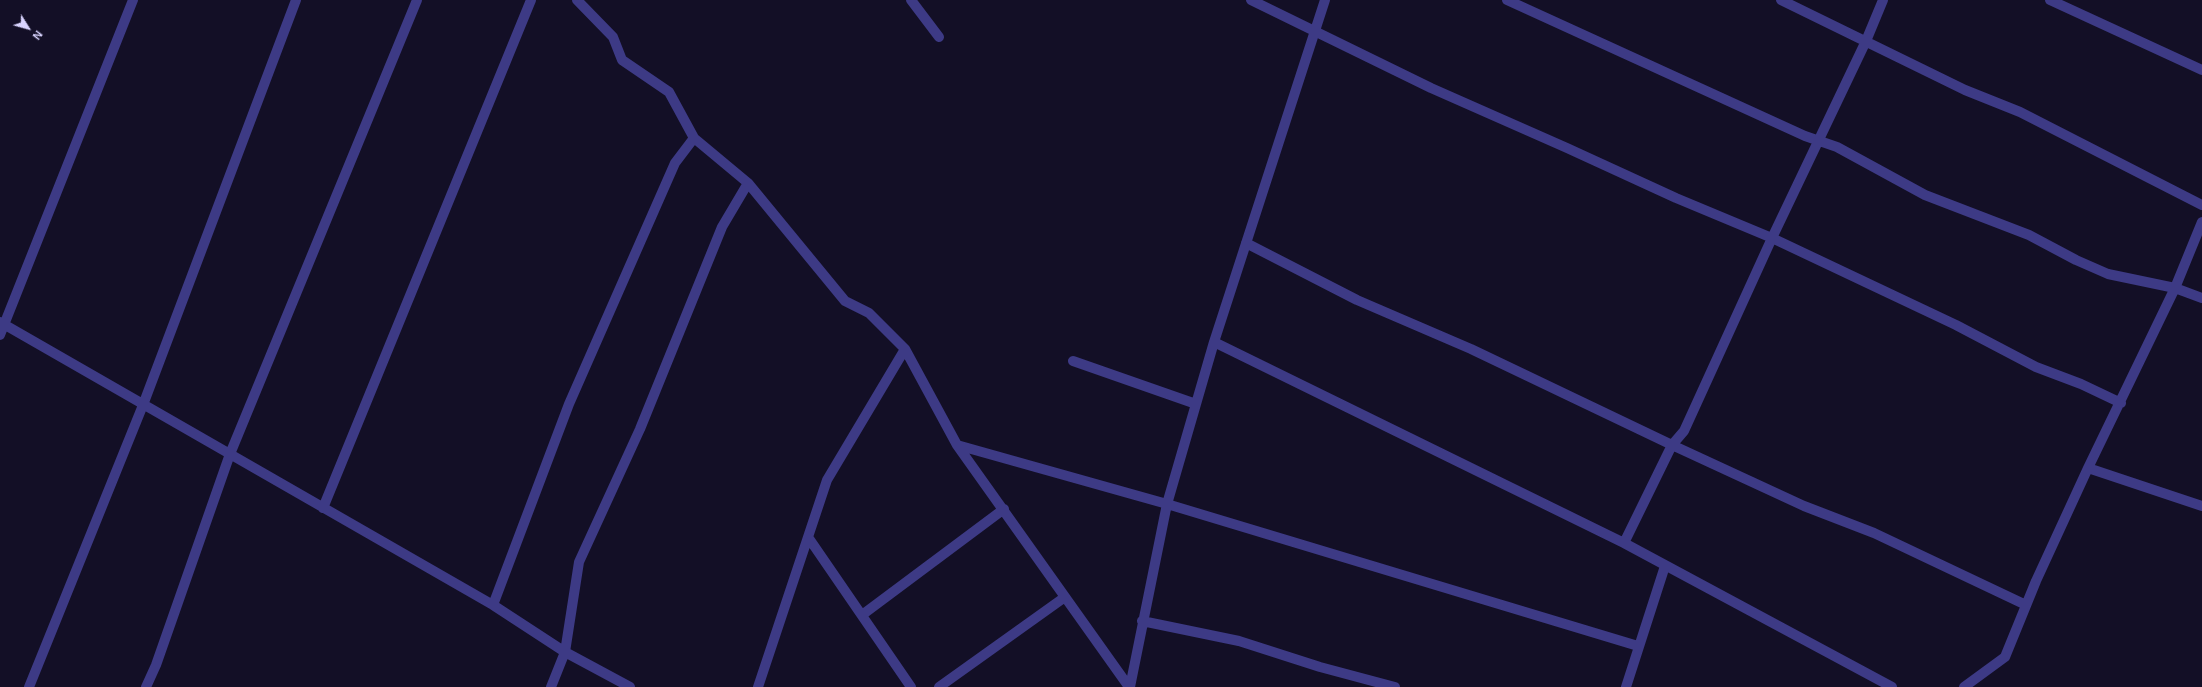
<!DOCTYPE html>
<style>
body{margin:0}
#map{position:relative;width:2202px;height:687px;overflow:hidden;background:#130f26;font-family:Arial,sans-serif}
canvas{display:block}
.north{position:absolute;left:8px;top:8px;width:40px;height:40px;-webkit-text-stroke:3px #130f26;paint-order:stroke;rotate:127deg;font-size:11px;font-weight:700;line-height:16px;text-align:center;color:#d9d4ff}
.north::after{content:'';display:block;margin:auto;width:14px;height:18px;background:#d9d4ff;clip-path:polygon(50% 0,100% 100%,50% 72%,0 100%)}
</style>
<div id="map">
<canvas width="2202" height="687"></canvas>
<div class="north">N</div>
</div>
<script>
const c = document.querySelector('canvas').getContext('2d');
c.lineJoin = 'round';
const toPath = rows => new Path2D(rows.map(r => 'M' + r).join(''));
function trace(path, color, width, dash) { c.strokeStyle = color; c.lineWidth = width; c.lineCap = dash ? 'butt' : 'round'; c.setLineDash(dash || []); c.stroke(path); }
trace(toPath([
 [577,0,613,37,622,60,669,92,694,138,748,183,845,301,869,313,905,349],
 [911,0,939,37],
 [1251,0,1431,88,1567,148,1676,198,1772,238,1956,325,2036,367,2081,384,2121,403],
 [1507,0,1805,136,1837,147,1925,195,2029,235,2076,260,2108,274,2175,288,2202,298],
 [1781,0,1965,90,2020,112,2202,205],
 [2050,0,2202,70],
 [1246,243,1357,300,1471,349,1672,445,1684,431,1772,238,1866,41,1883,0],
 [0,322,493,605,565,652,630,687],
 [0,335,133,0],
 [1214,342,1624,543,1892,687],
 [1073,361,1196,404],
 [957,445,1167,504,1638,646],
 [2088,468,2202,506],
 [323,508,531,0],
 [808,537,911,687],
 [1624,543,1672,445,1804,506,1874,533,2026,605],
 [493,605,569,404,675,163,694,138],
 [862,615,1004,509],
 [1142,621,1239,641,1320,667,1395,687],
 [29,687,143,405,296,0],
 [146,687,156,665,230,454,417,0],
 [551,687,565,652,579,562,640,429,722,227,748,183],
 [758,687,827,480,905,349,957,445,1129,687],
 [939,687,1065,597],
 [1130,687,1167,504,1214,342,1325,0],
 [1626,687,1665,566],
 [1964,687,2005,657,2036,581,2088,468,2175,288,2202,222]
]), '#3d3a85', 10);
</script>
